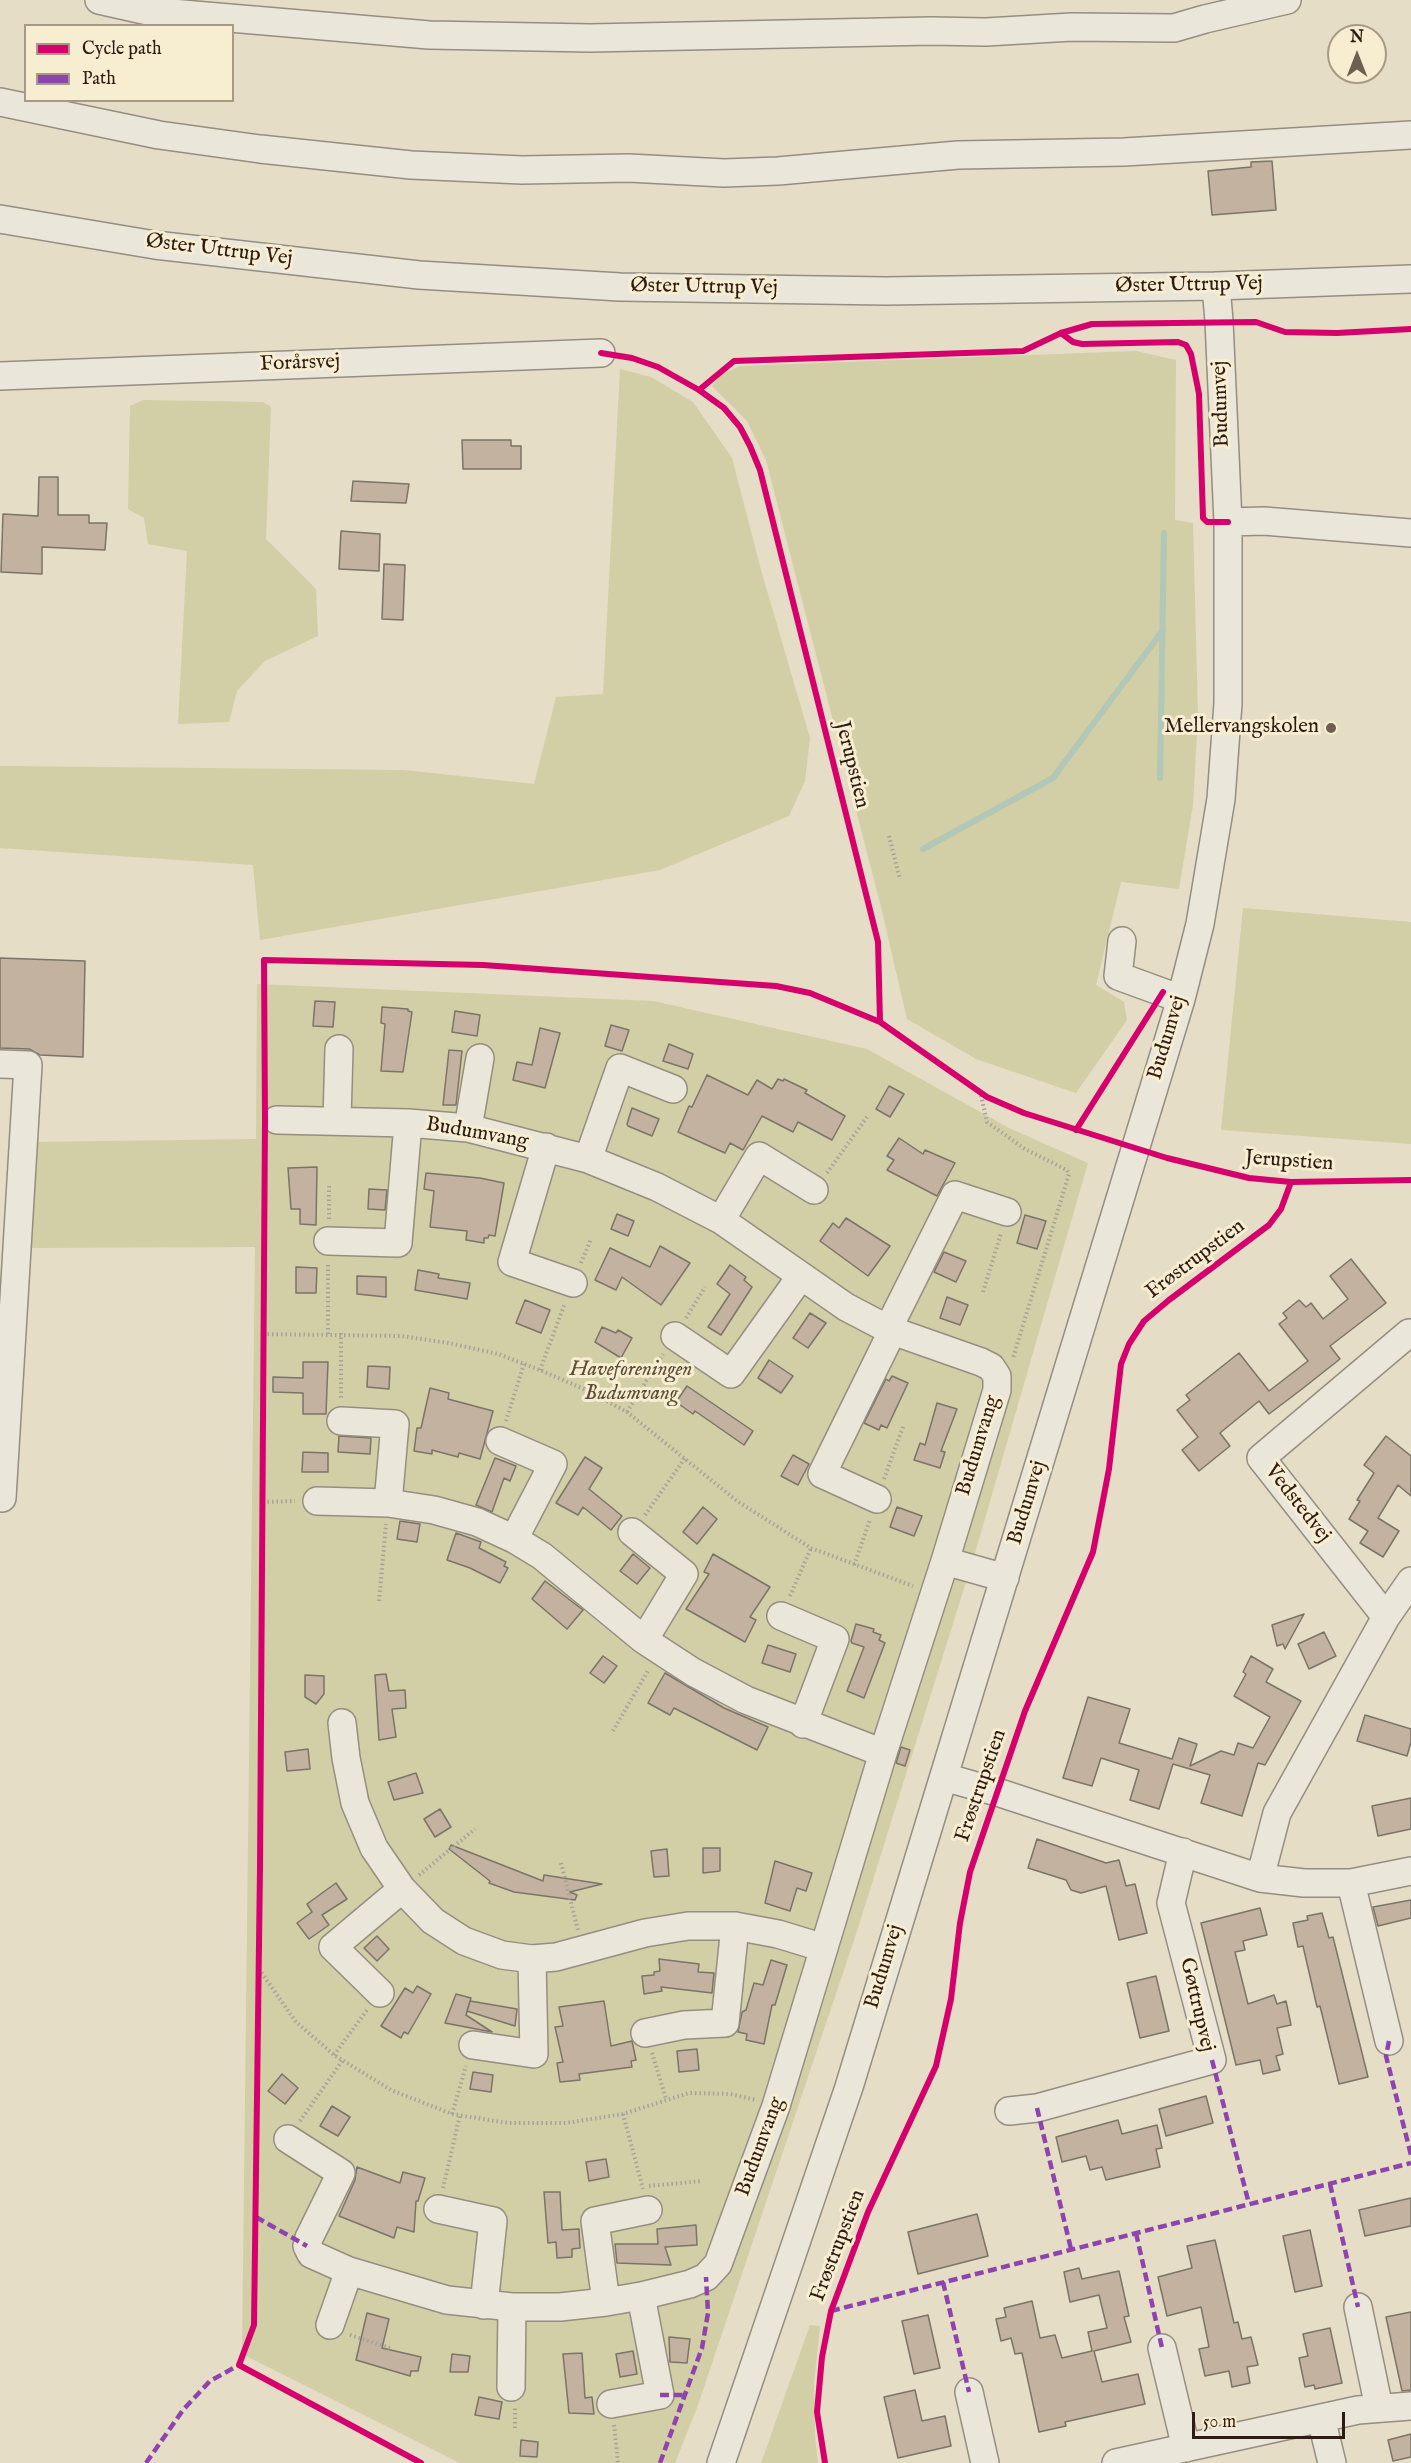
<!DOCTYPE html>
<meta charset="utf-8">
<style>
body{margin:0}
#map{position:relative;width:1411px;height:2463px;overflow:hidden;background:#e5ddc5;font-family:"IM FELL English",serif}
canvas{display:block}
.legend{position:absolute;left:24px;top:24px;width:210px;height:78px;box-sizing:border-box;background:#f7edd1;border:2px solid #a79985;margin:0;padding:8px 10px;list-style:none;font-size:18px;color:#2e1b13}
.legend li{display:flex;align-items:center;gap:12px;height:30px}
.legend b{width:30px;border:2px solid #a79985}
.north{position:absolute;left:1327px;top:24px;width:60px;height:60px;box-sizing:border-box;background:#f7edd1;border:2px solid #a79985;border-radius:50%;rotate:0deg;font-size:16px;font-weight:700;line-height:24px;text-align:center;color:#2e1b13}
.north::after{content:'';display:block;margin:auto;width:21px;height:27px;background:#6e5f51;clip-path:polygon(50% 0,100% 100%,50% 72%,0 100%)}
.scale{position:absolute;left:1192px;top:2412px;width:153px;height:27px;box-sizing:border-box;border:3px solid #2e1b13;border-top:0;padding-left:8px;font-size:18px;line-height:21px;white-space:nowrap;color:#2e1b13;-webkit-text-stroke:4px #f7edd1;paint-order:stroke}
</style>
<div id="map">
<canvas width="1411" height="2463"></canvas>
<ul class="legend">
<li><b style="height:8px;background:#d6006c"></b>Cycle path</li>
<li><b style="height:8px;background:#8e44ad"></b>Path</li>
</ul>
<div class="north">N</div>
<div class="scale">50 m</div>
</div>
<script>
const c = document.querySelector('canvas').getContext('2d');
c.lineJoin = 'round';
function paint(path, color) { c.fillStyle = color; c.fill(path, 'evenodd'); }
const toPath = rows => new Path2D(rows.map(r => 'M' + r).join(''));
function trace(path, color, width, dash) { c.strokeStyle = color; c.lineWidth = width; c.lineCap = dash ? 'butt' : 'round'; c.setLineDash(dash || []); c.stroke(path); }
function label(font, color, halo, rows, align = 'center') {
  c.font = font + ' "IM FELL English",serif'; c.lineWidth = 6; c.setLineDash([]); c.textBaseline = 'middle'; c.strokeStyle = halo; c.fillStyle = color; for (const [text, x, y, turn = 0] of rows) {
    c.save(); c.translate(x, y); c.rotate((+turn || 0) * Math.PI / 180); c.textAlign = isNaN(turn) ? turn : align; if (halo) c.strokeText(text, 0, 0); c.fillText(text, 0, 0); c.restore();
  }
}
paint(toPath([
 [1136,351,1176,360,1175,520,1193,523,1198,716,1193,805,1179,889,1121,882,1096,985,1124,1002,1127,1020,1076,1093,976,1059,907,1019,881,907,766,460,747,421,712,386,721,375,740,366],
 [620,369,651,377,693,402,732,458,761,570,810,738,805,781,789,816,660,870,260,940,253,865,0,848,0,766,404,770,534,784,556,697,603,694],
 [143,400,263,402,271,407,266,539,316,589,318,636,265,661,237,691,229,722,178,724,187,551,148,544,144,518,128,509,130,406],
 [1243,908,1411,922,1411,1144,1221,1130],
 [257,984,653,1001,867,1049,1009,1128,1088,1163,975,1553,858,1928,698,2405,675,2463,460,2463,242,2354,255,1247,26,1248,31,1142,256,1139],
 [810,2325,820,2326,814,2383,815,2436,818,2463,761,2463]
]), '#d2cea5');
trace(toPath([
 [1160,778,1164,533],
 [923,849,1053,778,1163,630]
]), '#b1c7b7', 6);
const building = toPath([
 [1272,161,1276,210,1212,215,1208,171,1251,167,1251,162,1272,161],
 [462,440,511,440,511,446,521,446,521,469,463,469,462,440],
 [39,477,58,477,58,515,89,515,89,523,107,523,105,550,42,547,42,574,1,572,3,514,38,516,39,477],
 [353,481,409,484,406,503,351,501,353,481],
 [341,531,380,534,379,571,339,569,341,531],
 [384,564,405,565,403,620,382,619,384,564],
 [0,958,85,961,83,1057,40,1055,29,1049,0,1048,0,958],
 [315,1001,335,1002,333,1027,313,1026,315,1001],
 [382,1007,408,1009,408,1011,412,1012,403,1072,381,1071,385,1024,381,1023,382,1007],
 [455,1011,480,1015,477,1036,452,1032,455,1011],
 [611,1025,629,1030,622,1051,605,1046,611,1025],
 [540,1028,560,1033,545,1088,513,1080,517,1062,532,1065,540,1028],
 [669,1044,693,1054,688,1069,663,1061,669,1044],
 [449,1050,462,1051,456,1105,443,1105,449,1050],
 [707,1075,748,1095,757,1080,772,1089,778,1079,783,1081,784,1079,807,1090,805,1093,845,1116,832,1140,798,1122,793,1132,762,1116,743,1150,730,1143,725,1153,678,1132,689,1106,692,1107,707,1075],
 [889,1086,904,1094,890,1117,876,1109,889,1086],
 [632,1108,659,1119,652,1136,628,1126,627,1124,632,1108],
 [899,1138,923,1154,925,1150,955,1163,937,1196,887,1170,894,1160,887,1156,899,1138],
 [317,1167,316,1225,300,1224,300,1209,291,1209,288,1168,317,1167],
 [426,1173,480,1178,504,1183,495,1236,489,1235,488,1238,484,1238,484,1243,466,1240,467,1231,430,1227,434,1191,424,1189,426,1173],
 [369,1189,387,1190,385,1210,368,1209,369,1189],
 [617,1214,634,1221,628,1236,611,1229,617,1214],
 [1025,1215,1046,1221,1037,1249,1017,1243,1025,1215],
 [846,1218,890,1246,868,1276,820,1241,833,1223,839,1228,846,1218],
 [660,1246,690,1263,661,1305,622,1277,616,1290,595,1280,610,1248,650,1267,660,1246],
 [944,1252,966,1261,956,1282,934,1272,944,1252],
 [1351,1259,1386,1303,1330,1346,1340,1359,1302,1389,1269,1414,1259,1401,1220,1433,1230,1446,1199,1471,1182,1450,1198,1437,1177,1410,1190,1400,1186,1395,1239,1353,1269,1391,1308,1361,1279,1324,1287,1318,1283,1313,1299,1300,1306,1307,1311,1303,1323,1319,1348,1299,1330,1276,1351,1259],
 [730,1265,746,1277,744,1280,752,1287,721,1335,708,1327,730,1294,717,1284,730,1265],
 [296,1267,317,1268,316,1293,296,1293,296,1267],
 [418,1270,439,1274,438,1278,470,1283,467,1299,415,1290,418,1270],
 [357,1276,386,1277,386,1297,357,1294,357,1276],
 [947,1297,968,1305,960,1325,940,1318,947,1297],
 [525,1300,550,1310,541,1333,516,1323,525,1300],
 [810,1313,826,1323,808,1348,793,1338,810,1313],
 [602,1327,616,1333,618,1330,632,1338,621,1358,595,1342,602,1327],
 [769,1360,793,1376,781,1393,758,1378,769,1360],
 [303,1362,328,1362,326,1414,303,1414,303,1393,273,1392,273,1377,303,1378,303,1362],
 [368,1366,390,1367,389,1389,367,1387,368,1366],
 [892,1376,908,1383,887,1428,881,1425,879,1430,864,1423,886,1379,889,1381,892,1376],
 [687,1386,753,1431,744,1445,695,1411,693,1414,676,1402,687,1386],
 [430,1388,449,1393,448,1399,493,1411,480,1459,459,1453,458,1457,432,1450,432,1454,414,1451,417,1428,421,1428,430,1388],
 [937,1403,957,1409,941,1451,945,1452,940,1468,914,1460,920,1443,925,1445,937,1403],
 [339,1436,371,1438,370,1454,338,1452,339,1436],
 [1386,1436,1411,1456,1411,1496,1398,1485,1378,1518,1399,1531,1383,1557,1360,1543,1368,1531,1349,1519,1360,1501,1357,1500,1374,1473,1364,1465,1386,1436],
 [303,1452,328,1453,328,1472,302,1472,303,1452],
 [793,1455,809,1464,798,1485,781,1476,793,1455],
 [585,1457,602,1468,589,1489,622,1516,611,1530,583,1507,578,1515,556,1503,585,1457],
 [495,1458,516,1466,510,1481,504,1478,492,1512,476,1505,495,1458],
 [703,1507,717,1519,697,1544,683,1532,703,1507],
 [897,1507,922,1516,914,1536,890,1527,897,1507],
 [400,1521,420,1524,417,1542,397,1539,400,1521],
 [456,1533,481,1542,479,1548,506,1562,504,1566,508,1568,500,1583,470,1568,447,1560,456,1533],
 [633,1554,650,1568,637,1584,620,1571,633,1554],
 [713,1554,770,1587,750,1617,756,1620,745,1642,686,1609,709,1574,704,1572,713,1554],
 [545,1581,583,1610,567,1629,532,1599,545,1581],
 [1304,1614,1285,1649,1283,1644,1277,1646,1272,1625,1304,1614],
 [856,1624,874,1629,873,1632,881,1635,879,1640,885,1643,864,1698,847,1691,864,1647,852,1643,851,1641,856,1624],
 [1324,1632,1336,1656,1309,1669,1298,1644,1324,1632],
 [768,1645,796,1654,790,1672,762,1663,768,1645],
 [603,1656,617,1666,604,1683,590,1673,603,1656],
 [1251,1656,1273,1669,1266,1682,1301,1701,1265,1765,1258,1763,1242,1816,1201,1803,1210,1775,1173,1764,1159,1809,1130,1800,1139,1770,1101,1758,1092,1786,1063,1778,1088,1697,1130,1709,1119,1743,1172,1759,1179,1738,1197,1744,1190,1766,1221,1751,1234,1755,1238,1743,1253,1748,1270,1717,1234,1696,1246,1674,1243,1672,1251,1656],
 [665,1673,724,1708,768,1727,757,1750,674,1708,670,1715,648,1703,665,1673],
 [386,1674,389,1691,405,1690,406,1708,392,1709,396,1737,379,1740,375,1675,386,1674],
 [305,1675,324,1676,324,1694,316,1704,305,1697,305,1675],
 [1365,1715,1411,1729,1411,1742,1407,1756,1357,1741,1365,1715],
 [901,1747,910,1750,905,1766,896,1763,901,1747],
 [308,1749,310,1769,287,1771,285,1752,308,1749],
 [416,1773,423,1793,394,1800,388,1782,416,1773],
 [1411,1798,1411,1829,1378,1836,1372,1806,1411,1798],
 [440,1809,451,1827,435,1837,424,1819,440,1809],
 [1037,1839,1106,1863,1119,1860,1126,1886,1135,1884,1147,1933,1119,1940,1106,1886,1081,1893,1071,1890,1066,1880,1028,1868,1037,1839],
 [451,1845,543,1881,544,1875,602,1884,570,1892,577,1895,575,1900,514,1892,489,1883,490,1881,449,1849,451,1845],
 [703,1848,720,1848,720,1871,703,1873,703,1848],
 [667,1849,669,1876,654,1877,651,1851,667,1849],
 [775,1861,812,1873,806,1891,797,1888,790,1911,765,1903,775,1861],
 [336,1883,347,1899,322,1915,329,1925,309,1939,297,1923,312,1912,307,1904,336,1883],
 [1411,1900,1411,1918,1378,1926,1373,1907,1411,1900],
 [1260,1908,1267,1935,1243,1941,1245,1950,1235,1952,1248,2004,1274,1995,1277,2004,1286,2001,1291,2025,1277,2028,1283,2054,1276,2056,1280,2070,1263,2074,1260,2060,1236,2065,1201,1923,1260,1908],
 [1322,1913,1329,1938,1333,1937,1368,2077,1339,2084,1320,2006,1317,2007,1303,1946,1298,1947,1293,1923,1308,1920,1307,1916,1322,1913],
 [377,1936,389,1949,377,1961,364,1948,377,1936],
 [659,1959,699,1964,698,1972,714,1973,712,1993,661,1987,662,1991,644,1994,642,1976,654,1975,654,1972,660,1971,659,1959],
 [771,1960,787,1965,775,2005,772,2005,764,2044,746,2040,747,2034,738,2032,742,2012,746,2010,754,1983,763,1985,771,1960],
 [1156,1976,1169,2031,1140,2038,1127,1983,1156,1976],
 [417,1986,431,1994,408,2034,404,2032,401,2038,381,2026,405,1988,413,1993,417,1986],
 [456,1994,471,1998,466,2015,492,2032,445,2023,456,1994],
 [470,2001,517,2009,515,2026,467,2011,470,2001],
 [604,2001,611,2046,632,2041,636,2060,631,2061,632,2067,579,2074,580,2080,560,2082,557,2063,563,2062,555,2027,563,2026,559,2007,604,2001],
 [697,2049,699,2070,679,2072,677,2051,697,2049],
 [473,2072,493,2075,491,2092,470,2089,473,2072],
 [282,2074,298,2088,285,2104,268,2091,282,2074],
 [1206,2096,1213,2123,1166,2136,1159,2109,1206,2096],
 [332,2106,350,2117,338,2136,320,2126,332,2106],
 [1118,2120,1122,2134,1157,2125,1162,2148,1156,2149,1160,2167,1106,2180,1102,2167,1090,2170,1086,2156,1062,2162,1056,2137,1118,2120],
 [606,2159,609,2177,589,2181,586,2162,606,2159],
 [357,2167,400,2183,403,2172,425,2178,418,2201,416,2201,414,2232,397,2227,394,2238,339,2216,355,2180,357,2167],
 [544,2192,560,2192,562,2230,579,2229,580,2248,572,2249,572,2257,557,2258,556,2242,548,2243,544,2192],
 [1411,2198,1411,2226,1365,2236,1359,2210,1411,2198],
 [977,2214,988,2256,918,2274,908,2232,977,2214],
 [696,2225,697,2245,665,2247,671,2265,617,2263,615,2244,658,2244,657,2229,696,2225],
 [1310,2230,1322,2286,1295,2292,1283,2236,1310,2230],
 [1215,2240,1234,2323,1238,2322,1242,2339,1251,2337,1258,2365,1247,2367,1250,2383,1232,2387,1229,2371,1205,2376,1199,2349,1209,2347,1201,2307,1167,2316,1158,2277,1192,2268,1187,2246,1215,2240],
 [1079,2268,1082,2279,1119,2271,1129,2316,1124,2317,1131,2342,1094,2351,1102,2382,1138,2374,1145,2404,1065,2422,1066,2426,1039,2432,1022,2353,1015,2354,1011,2338,1001,2341,996,2319,1006,2317,1004,2308,1032,2301,1040,2338,1055,2335,1062,2358,1092,2351,1088,2332,1107,2328,1099,2295,1070,2302,1064,2272,1079,2268],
 [1411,2312,1411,2390,1402,2391,1386,2317,1411,2312],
 [367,2313,389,2319,382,2348,421,2357,418,2371,411,2371,410,2376,356,2360,367,2313],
 [928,2315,940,2368,914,2374,902,2321,928,2315],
 [1330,2328,1342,2383,1315,2389,1314,2385,1305,2387,1299,2358,1308,2356,1303,2334,1330,2328],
 [669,2337,690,2339,687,2363,670,2362,669,2337],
 [633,2351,637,2374,620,2377,616,2354,633,2351],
 [582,2353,585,2398,592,2397,594,2414,569,2413,563,2354,582,2353],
 [452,2354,470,2356,468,2372,450,2372,452,2354],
 [915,2390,922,2421,945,2416,951,2446,898,2458,884,2397,915,2390],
 [479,2397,502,2402,499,2419,475,2415,479,2397],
 [1411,2434,1411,2457,1393,2461,1388,2440,1411,2434],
 [521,2440,538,2442,537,2457,520,2456,521,2440]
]);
paint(building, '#c2b29f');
trace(building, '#7b7468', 1.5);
const minor = toPath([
 [99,0,148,11,429,35,590,38,931,31,986,32,1072,27,1174,28,1205,19,1287,0],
 [0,102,159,135,260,149,411,165,522,170,629,168,724,173,778,171,958,155,1124,152,1411,135],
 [0,219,155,245,419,275,620,287,886,291,1216,286,1411,279],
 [0,376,601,353],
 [1228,522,1264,521,1411,533],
 [1122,941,1118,976,1181,999],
 [0,1064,28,1065,2,1498],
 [277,1120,408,1123,468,1128,588,1159,657,1187,721,1220,846,1307,890,1330,981,1362,991,1367,997,1376,997,1390,945,1561,1005,1578],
 [337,1120,339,1049],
 [468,1128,480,1058],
 [546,1147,512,1262,573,1283],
 [588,1159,620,1068,673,1089],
 [721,1220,759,1156,814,1190],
 [328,1241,398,1243,408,1123],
 [675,1336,731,1374,801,1276],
 [341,1421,395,1424,388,1503],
 [500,1441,553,1464,514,1539],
 [877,1499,822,1474,887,1342,895,1315,955,1195,1007,1212],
 [317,1501,388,1503,434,1510,477,1522,514,1539,542,1556,644,1640,693,1672,746,1700,883,1753],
 [632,1532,684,1574,644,1640],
 [781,1616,835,1639,803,1724],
 [1386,1617,1261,1458,1409,1333],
 [342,1723,346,1758,355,1803,374,1848,402,1889,433,1921,464,1941,502,1955,532,1959,556,1957,645,1933,688,1926,735,1926,778,1934,824,1948],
 [944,1777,997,1792,1260,1878,1304,1883,1351,1883,1411,1871],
 [1260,1878,1277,1813,1386,1617,1411,1581],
 [1351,1883,1389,2041],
 [380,1993,333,1947,402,1889],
 [645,2033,684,2025,725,2023,735,1926],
 [473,2045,534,2054,532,1959],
 [1009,2111,1037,2108,1212,2060,1171,1903,1183,1852],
 [288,2139,341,2173,309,2238,307,2246,311,2254,349,2271,447,2300,512,2307,560,2307,606,2302,641,2296,690,2284,706,2277,718,2264,776,2106,883,1753,945,1561],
 [438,2209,493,2221,484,2305],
 [606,2302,595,2221,648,2210],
 [1358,2307,1379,2408],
 [330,2325,349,2271],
 [1162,2348,1186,2448],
 [511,2387,512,2307],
 [969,2392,985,2463],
 [611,2404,660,2395,641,2296],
 [1321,2418,1332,2463],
 [721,2463,849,2087,1181,999,1200,924,1221,799,1228,703,1228,522,1219,321,1216,286],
 [1116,2463,1358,2410,1411,2406]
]);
trace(minor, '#958e80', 30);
trace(toPath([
 [889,836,900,879],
 [980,1091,987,1122,1025,1149,1067,1170,1069,1174,1013,1358],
 [827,1173,867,1117],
 [329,1219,329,1186],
 [581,1263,591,1239],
 [983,1292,1001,1233],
 [686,1318,705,1287],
 [341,1333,341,1399],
 [263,1334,401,1336,449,1343,498,1354,540,1370,586,1390,627,1412,737,1501,811,1548,913,1586],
 [328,1334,328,1262],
 [540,1370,565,1303],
 [627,1412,663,1354],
 [506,1421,524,1364],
 [884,1479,904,1424],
 [263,1502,295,1501],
 [645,1515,685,1458],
 [854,1565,870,1520],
 [790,1596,811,1548],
 [379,1601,386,1524],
 [613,1731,649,1669],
 [561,1863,578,1930],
 [419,1875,475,1829],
 [259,1969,296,2022,334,2055,391,2090,452,2114,508,2123,566,2123,623,2114,689,2093,730,2094,756,2100],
 [652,2053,666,2099],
 [334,2055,367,2010],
 [452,2114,466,2066],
 [623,2114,643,2189],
 [300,2121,342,2061],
 [649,2186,702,2181],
 [443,2188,460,2115],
 [350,2335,390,2348],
 [614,2425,618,2463],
 [515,2428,515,2407]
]), '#a7a298', 4, [1.5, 3]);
trace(minor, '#eae6d9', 27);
trace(toPath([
 [1389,2041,1386,2056,1411,2155],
 [1212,2060,1249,2204],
 [1037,2108,1071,2249],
 [1330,2184,1358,2307],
 [256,2217,307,2246],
 [1136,2233,1162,2348],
 [943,2282,969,2392],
 [831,2311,1411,2163],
 [660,2395,686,2395],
 [146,2463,183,2410,210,2381,239,2365,241,2362],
 [660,2463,702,2348,708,2313,706,2277]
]), '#8e44ad', 4.5, [9, 4.5]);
trace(toPath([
 [1061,333,1073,342,1082,344,1178,342,1186,345,1191,354,1199,394,1203,518,1207,522,1228,522],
 [601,353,632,358,658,367,699,390,724,408,740,427,750,446,760,470,878,942,880,1022,987,1097,1024,1113,1167,1158,1249,1178,1291,1182,1411,1180],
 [699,390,734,361,1023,351,1061,333,1092,324,1256,322,1285,332,1337,333,1411,329],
 [1076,1130,1163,992],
 [421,2463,239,2365,254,2325,260,1868,265,1120,264,960,483,965,776,986,810,993,880,1022],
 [825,2463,817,2412,822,2357,831,2311,868,2212,936,2066,951,1999,960,1923,970,1872,1025,1711,1093,1552,1109,1469,1121,1364,1129,1344,1144,1321,1169,1300,1269,1225,1281,1209,1291,1182]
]), '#d6006c', 6);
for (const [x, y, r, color] of [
 [1331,728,6,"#6e5f51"]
]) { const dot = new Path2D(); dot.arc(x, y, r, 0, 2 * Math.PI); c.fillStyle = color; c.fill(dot); trace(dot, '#f7edd1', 2); }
label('21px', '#2e1b13', '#f7edd1', [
 ["Øster Uttrup Vej",219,251,7],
 ["Øster Uttrup Vej",1189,286,-1],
 ["Øster Uttrup Vej",704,288,1],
 ["Forårsvej",300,364,-2],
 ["Budumvej",1222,404,-92],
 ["Jerupstien",851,765,76],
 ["Budumvej",1168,1038,-73],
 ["Budumvang",477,1134,10],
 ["Jerupstien",1289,1162,4],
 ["Frøstrupstien",1196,1260,-37],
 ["Budumvang",979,1446,-73],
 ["Budumvej",1028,1503,-73],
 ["Vedstedvej",1297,1504,52],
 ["Frøstrupstien",982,1786,-71],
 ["Budumvej",885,1967,-73],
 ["Gøttrupvej",1196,2005,77],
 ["Budumvang",761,2147,-70],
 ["Frøstrupstien",839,2246,-69]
]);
label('21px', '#2e1b13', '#f7edd1', [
 ["Mellervangskolen",1319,728]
], 'right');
label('italic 21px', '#5a4d37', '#f7edd1', [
 ["Haveforeningen",631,1371],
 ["Budumvang",631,1395]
]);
</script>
